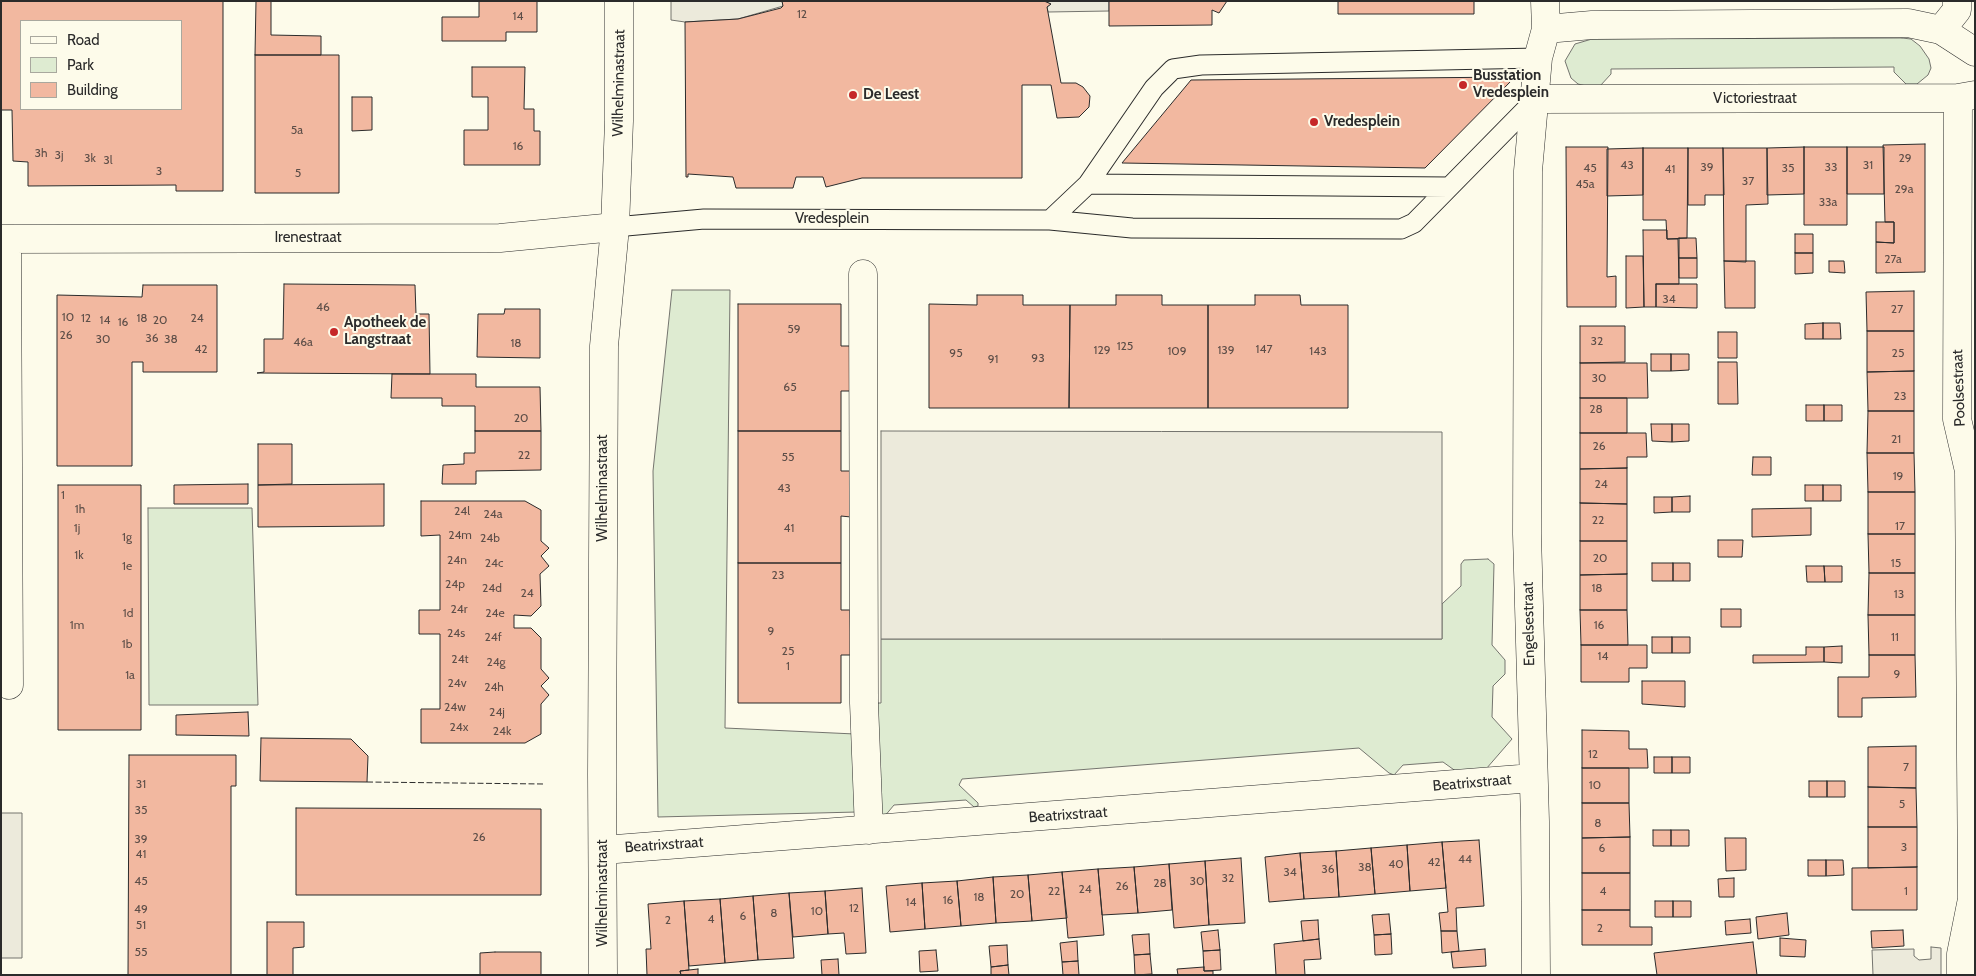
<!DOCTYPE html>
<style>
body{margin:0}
#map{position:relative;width:1976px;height:976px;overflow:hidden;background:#fdfbea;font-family:Cabin,sans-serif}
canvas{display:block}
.frame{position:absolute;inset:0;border:2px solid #2b2b2b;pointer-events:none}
.legend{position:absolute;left:20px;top:20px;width:162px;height:90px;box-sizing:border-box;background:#fdfbea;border:1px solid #a9a89e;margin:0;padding:6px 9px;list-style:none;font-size:15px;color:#2b2b2b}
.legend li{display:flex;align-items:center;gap:10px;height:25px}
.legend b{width:25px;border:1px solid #a9a89e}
</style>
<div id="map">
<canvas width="1976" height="976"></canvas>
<div class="frame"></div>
<ul class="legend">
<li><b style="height:6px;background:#fdfbea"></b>Road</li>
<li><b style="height:14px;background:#deebd1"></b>Park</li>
<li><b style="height:14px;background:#f2b8a0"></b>Building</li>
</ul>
</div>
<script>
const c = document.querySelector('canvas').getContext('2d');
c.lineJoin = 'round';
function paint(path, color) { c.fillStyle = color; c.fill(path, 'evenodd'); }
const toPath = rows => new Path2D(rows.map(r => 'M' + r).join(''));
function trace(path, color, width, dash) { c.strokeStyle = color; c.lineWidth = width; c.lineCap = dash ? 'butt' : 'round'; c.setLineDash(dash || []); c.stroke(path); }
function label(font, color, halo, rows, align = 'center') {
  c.font = font + ' Cabin,sans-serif'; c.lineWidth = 4; c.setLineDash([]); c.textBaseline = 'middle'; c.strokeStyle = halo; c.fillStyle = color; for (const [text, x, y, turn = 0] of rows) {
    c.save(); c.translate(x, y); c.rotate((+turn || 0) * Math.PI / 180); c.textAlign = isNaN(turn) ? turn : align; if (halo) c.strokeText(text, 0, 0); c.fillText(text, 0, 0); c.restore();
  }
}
const green = toPath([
 [1902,38,1911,39,1920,46,1929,59,1931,68,1928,75,1917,84,1906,84,1894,72,1894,67,1611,69,1611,74,1600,86,1586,86,1578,84,1571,78,1565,61,1575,44,1592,39,1902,38],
 [672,290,730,290,725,728,855,734,857,812,658,817,653,471,672,290],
 [148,508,252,508,258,705,149,705,148,508],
 [1488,559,1494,564,1492,645,1505,660,1505,674,1493,686,1492,717,1512,739,1486,769,1457,772,1443,762,1403,765,1394,775,1389,773,1359,748,962,779,959,785,978,803,978,806,974,807,966,800,894,805,884,817,872,817,866,703,881,703,881,639,1442,639,1442,604,1461,586,1461,564,1464,560,1488,559]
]);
paint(green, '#deebd1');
trace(green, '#74746e', 1);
const parking = toPath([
 [671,1,782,1,783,6,738,19,685,22,671,20,671,1],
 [1044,1,1109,1,1109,11,1048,12,1047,7,1051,4,1044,1],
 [881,431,1442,432,1442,639,881,639,881,431],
 [1,813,22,813,22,958,1,958,1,813],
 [1931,947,1941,948,1941,975,1873,975,1872,950,1914,949,1914,956,1919,960,1931,959,1931,947]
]);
paint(parking, '#eceadb');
trace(parking, '#74746e', 1);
const building = toPath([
 [1,1,223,1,223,191,176,191,176,185,28,186,28,162,13,161,12,110,1,110,1,1],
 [21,21,181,21,181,109,21,109,21,21],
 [256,1,271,1,271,35,321,36,321,55,255,55,256,1],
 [479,1,537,1,537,32,506,32,506,41,442,41,442,17,479,17,479,1],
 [782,1,1044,1,1051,4,1047,7,1061,83,1076,83,1083,87,1090,96,1089,107,1079,117,1057,118,1051,85,1022,85,1022,178,862,178,826,187,823,177,796,177,793,188,736,188,733,177,688,174,688,177,686,177,685,22,738,19,781,8,783,6,782,1],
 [1109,1,1227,1,1219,13,1212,10,1212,25,1109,26,1109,1],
 [1338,1,1474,1,1474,14,1338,14,1338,1],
 [255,55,339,55,339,193,255,193,255,55],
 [472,67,525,67,524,109,534,109,534,131,540,131,540,165,464,165,464,130,488,130,488,97,472,97,472,67],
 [1515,77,1425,168,1122,163,1191,80,1515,77],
 [352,97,372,97,372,130,352,131,352,97],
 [1925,144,1925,272,1876,273,1876,242,1894,243,1894,222,1885,222,1883,145,1925,144],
 [1566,147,1608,147,1607,277,1616,276,1616,307,1567,307,1566,147],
 [1804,147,1847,147,1847,225,1804,225,1804,147],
 [1804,147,1804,194,1767,195,1767,148,1804,147],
 [1847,147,1884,147,1884,194,1847,194,1847,147],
 [1643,148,1688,148,1687,238,1667,239,1666,220,1643,220,1643,148],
 [1643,148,1643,195,1607,196,1607,149,1643,148],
 [1688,148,1723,148,1724,195,1705,195,1705,205,1688,205,1688,148],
 [1723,148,1767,148,1768,204,1746,205,1746,262,1724,261,1723,148],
 [1876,222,1894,222,1894,243,1876,242,1876,222],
 [1643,230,1667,230,1667,239,1678,239,1679,284,1656,284,1656,307,1644,307,1643,230],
 [1795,234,1813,234,1813,253,1795,253,1795,234],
 [1679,238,1696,238,1697,258,1679,258,1679,238],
 [1795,253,1813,253,1813,273,1795,274,1795,253],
 [1626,256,1643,256,1644,307,1626,308,1626,256],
 [1679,258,1697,258,1697,278,1679,278,1679,258],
 [1724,261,1755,261,1755,308,1725,308,1724,261],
 [1829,261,1844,261,1845,273,1829,272,1829,261],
 [284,284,415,285,416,314,429,314,430,374,257,373,264,372,264,339,283,339,284,284],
 [1656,284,1697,284,1697,308,1656,307,1656,284],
 [143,285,217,285,217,372,143,372,143,362,132,362,132,466,57,466,57,295,142,297,143,285],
 [1914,291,1914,331,1867,331,1866,292,1914,291],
 [977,295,1023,295,1023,305,1070,305,1069,408,929,408,929,304,977,305,977,295],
 [1116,295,1162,295,1162,305,1208,305,1208,408,1069,408,1070,305,1116,305,1116,295],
 [1255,295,1300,295,1301,305,1348,305,1348,408,1208,408,1208,305,1255,305,1255,295],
 [738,304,841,304,841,346,851,346,850,391,841,391,841,431,738,431,738,304],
 [505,309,540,309,540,358,477,357,478,314,504,314,505,309],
 [1823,323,1823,339,1805,339,1805,324,1823,323],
 [1823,323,1840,323,1841,339,1823,339,1823,323],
 [1580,326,1625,326,1625,362,1580,363,1580,326],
 [1867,331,1914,331,1914,371,1867,372,1867,331],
 [1718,332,1737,332,1737,358,1718,358,1718,332],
 [1651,354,1671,354,1671,371,1651,371,1651,354],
 [1671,354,1689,354,1689,370,1671,371,1671,354],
 [1718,362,1737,362,1738,404,1718,404,1718,362],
 [1580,363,1647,363,1648,398,1580,398,1580,363],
 [1914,371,1914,411,1868,411,1867,372,1914,371],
 [392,374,476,374,476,387,540,387,541,431,475,431,475,406,442,406,442,398,391,398,392,374],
 [1580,398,1627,398,1627,433,1580,433,1580,398],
 [1806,405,1824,405,1824,421,1806,421,1806,405],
 [1824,405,1842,405,1842,421,1824,421,1824,405],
 [1868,411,1914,411,1914,453,1867,453,1868,411],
 [1651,424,1672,424,1672,442,1652,441,1651,424],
 [1672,424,1689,424,1689,441,1672,442,1672,424],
 [475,431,541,431,541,470,476,471,476,484,442,484,443,465,464,464,464,453,475,453,475,431],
 [738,431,841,431,841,471,851,471,851,517,841,516,841,563,738,563,738,431],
 [1580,433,1646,433,1647,457,1627,457,1627,468,1580,469,1580,433],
 [258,444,292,444,292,484,258,485,258,444],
 [1867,453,1914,453,1915,492,1868,492,1867,453],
 [1753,457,1771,457,1771,475,1752,475,1753,457],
 [1627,468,1627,504,1580,503,1580,469,1627,468],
 [248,484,248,504,174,504,174,485,248,484],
 [384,484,384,526,258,527,258,485,384,484],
 [58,485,141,485,141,730,58,730,58,485],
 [1805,485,1823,485,1823,501,1805,501,1805,485],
 [1823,485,1841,485,1841,501,1823,501,1823,485],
 [1868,492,1915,492,1915,534,1868,534,1868,492],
 [1690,496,1690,512,1672,512,1672,497,1690,496],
 [1654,497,1672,497,1672,512,1654,513,1654,497],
 [421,501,525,501,541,510,541,541,549,548,541,556,549,566,540,574,541,606,531,616,514,615,514,628,531,628,541,638,541,669,549,678,541,686,549,695,541,704,541,734,525,743,421,743,421,709,440,709,440,634,419,634,419,610,440,610,440,535,421,536,421,501],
 [1580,503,1627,504,1627,541,1580,541,1580,503],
 [1811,508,1811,535,1752,537,1752,509,1811,508],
 [1868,534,1915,534,1915,573,1869,573,1868,534],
 [1718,540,1743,540,1742,557,1718,557,1718,540],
 [1580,541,1627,541,1627,574,1580,575,1580,541],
 [738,563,841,563,841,610,850,610,851,655,841,655,841,703,738,703,738,563],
 [1652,563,1673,563,1673,581,1652,581,1652,563],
 [1673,563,1690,563,1690,581,1673,581,1673,563],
 [1806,566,1824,566,1825,582,1807,582,1806,566],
 [1824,566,1842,566,1842,582,1825,582,1824,566],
 [1869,573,1915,573,1915,615,1868,615,1869,573],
 [1627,574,1627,610,1580,610,1580,575,1627,574],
 [1721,609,1741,609,1741,627,1721,627,1721,609],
 [1580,610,1627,610,1628,645,1581,645,1580,610],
 [1868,615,1915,615,1915,655,1869,655,1868,615],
 [1652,637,1672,637,1672,653,1652,653,1652,637],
 [1672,637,1690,637,1690,653,1672,653,1672,637],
 [1581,645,1647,645,1647,668,1629,668,1629,682,1581,682,1581,645],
 [1842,646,1842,663,1824,662,1824,647,1842,646],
 [1806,647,1824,647,1824,662,1753,663,1753,655,1806,655,1806,647],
 [1869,655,1915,655,1916,697,1862,698,1862,717,1838,717,1838,677,1869,677,1869,655],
 [1642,681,1685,681,1685,707,1642,704,1642,681],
 [248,712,249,736,176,735,176,715,248,712],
 [1582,730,1629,731,1629,749,1647,749,1648,768,1582,768,1582,730],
 [261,738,351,739,368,756,367,782,260,781,261,738],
 [1916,746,1916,788,1868,787,1868,747,1916,746],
 [129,755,236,755,236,786,231,786,231,975,128,975,129,755],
 [1654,757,1672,757,1672,773,1654,773,1654,757],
 [1672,757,1690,757,1690,773,1672,773,1672,757],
 [1582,768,1629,768,1629,803,1582,803,1582,768],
 [1809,781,1827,781,1827,797,1809,797,1809,781],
 [1827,781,1845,781,1845,797,1827,797,1827,781],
 [1868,787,1916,788,1917,827,1868,827,1868,787],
 [1582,803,1629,803,1630,837,1582,838,1582,803],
 [296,808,541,809,541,895,296,895,296,808],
 [1868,827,1917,827,1917,867,1868,868,1868,827],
 [1653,830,1671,830,1671,846,1653,846,1653,830],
 [1671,830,1689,830,1689,846,1671,846,1671,830],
 [1630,837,1630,873,1582,873,1582,838,1630,837],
 [1725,838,1746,838,1746,870,1726,871,1725,838],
 [1479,840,1484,906,1456,908,1457,931,1441,931,1439,913,1448,912,1442,842,1479,840],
 [1442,842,1446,888,1410,891,1407,845,1442,842],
 [1407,845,1410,891,1375,894,1371,848,1407,845],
 [1371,848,1375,894,1339,897,1336,851,1371,848],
 [1336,851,1339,897,1304,899,1300,853,1336,851],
 [1300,853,1304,899,1269,902,1265,857,1300,853],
 [1241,858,1245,923,1209,925,1205,861,1241,858],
 [1808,860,1826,860,1826,876,1808,876,1808,860],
 [1826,860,1843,860,1844,875,1826,876,1826,860],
 [1205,861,1209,925,1174,928,1169,864,1205,861],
 [1169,864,1172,910,1138,913,1134,867,1169,864],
 [1134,867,1138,913,1102,915,1098,869,1134,867],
 [1917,867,1917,910,1852,910,1852,868,1917,867],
 [1098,869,1104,935,1068,938,1062,872,1098,869],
 [1062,872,1067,918,1032,921,1028,875,1062,872],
 [1582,873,1630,873,1630,910,1582,910,1582,873],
 [1028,875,1032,921,996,923,993,877,1028,875],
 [993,877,996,923,961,926,957,881,993,877],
 [1734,878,1734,897,1719,897,1718,879,1734,878],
 [957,881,961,926,925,929,922,883,957,881],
 [922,883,925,929,890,932,886,886,922,883],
 [862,888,866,953,846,954,844,933,828,934,825,891,862,888],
 [825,891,828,934,793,937,789,893,825,891],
 [789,893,794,958,758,960,753,896,789,893],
 [753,896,758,960,725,963,720,899,753,896],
 [720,899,725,963,689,966,684,901,720,899],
 [684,901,689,970,680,971,681,975,647,975,646,949,651,949,648,904,684,901],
 [1655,901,1673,901,1673,917,1655,917,1655,901],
 [1673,901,1691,901,1691,917,1673,917,1673,901],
 [1582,910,1630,910,1630,927,1652,927,1652,945,1582,945,1582,910],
 [1787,913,1789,935,1758,939,1756,917,1787,913],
 [1389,914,1391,934,1374,935,1372,915,1389,914],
 [1750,919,1751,933,1726,935,1725,921,1750,919],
 [1318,920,1319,939,1303,941,1301,921,1318,920],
 [267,922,304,922,304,947,293,948,293,975,267,975,267,922],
 [1218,930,1220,950,1203,951,1201,932,1218,930],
 [1903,930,1904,946,1872,948,1871,931,1903,930],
 [1441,931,1457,931,1459,951,1442,953,1441,931],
 [1149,934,1150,954,1134,955,1132,935,1149,934],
 [1391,934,1392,954,1375,955,1374,935,1391,934],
 [1780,938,1806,940,1805,957,1780,956,1780,938],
 [1319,939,1321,959,1304,960,1305,975,1276,975,1274,944,1319,939],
 [1077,941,1078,961,1062,962,1060,943,1077,941],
 [1753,942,1757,975,1657,975,1654,953,1753,942],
 [1007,945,1008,965,991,967,989,946,1007,945],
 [1485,949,1486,966,1453,968,1451,952,1485,949],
 [936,950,938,971,920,972,919,951,936,950],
 [1220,950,1221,970,1204,971,1203,951,1220,950],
 [495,952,541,952,541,975,480,975,480,953,495,952],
 [1150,954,1152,974,1135,975,1134,955,1150,954],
 [838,959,839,975,822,975,821,960,838,959],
 [1078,961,1079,975,1063,975,1062,962,1078,961],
 [1008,965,1009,975,991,975,991,967,1008,965],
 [1204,967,1204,971,1213,971,1213,975,1178,975,1177,969,1204,967],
 [698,969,698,975,681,975,680,971,698,969]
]);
paint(building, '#f2b8a0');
trace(building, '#2b2b2b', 1);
const lane = toPath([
 [1088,184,1449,187],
 [1050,220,1088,184,1154,88,1173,69,1201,65,1538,58],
 [615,227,704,219,1050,220,1132,228,1401,229,1414,223,1536,99]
]);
const street = toPath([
 [1546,29,1592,25,1908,23,1941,30,1975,52],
 [1941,30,1957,10,1957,1],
 [1958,98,1957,419,1969,471,1972,899,1961,954,1961,975],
 [1536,99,1958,98,1975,95],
 [1,239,500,238,615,227],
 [7,239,9,685],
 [863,274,864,703,869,830],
 [603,850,1533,778],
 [1536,975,1535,821,1527,534,1528,171,1538,58,1546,29,1545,1]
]);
const secondary = toPath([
 [603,975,602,774,604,346,615,227,619,121,619,1]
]);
trace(lane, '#2b2b2b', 21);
trace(street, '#2b2b2b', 29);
trace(secondary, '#2b2b2b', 29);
trace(lane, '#fdfbea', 19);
trace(street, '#fdfbea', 28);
trace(secondary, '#fdfbea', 28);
trace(toPath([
 [367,782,543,784]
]), '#2b2b2b', 1, [6, 2.5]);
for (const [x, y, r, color] of [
 [1463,85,5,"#c62828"],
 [853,95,5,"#c62828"],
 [1314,122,5,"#c62828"],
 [334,332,5,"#c62828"]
]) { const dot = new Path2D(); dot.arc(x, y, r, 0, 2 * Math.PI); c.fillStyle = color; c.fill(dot); trace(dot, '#fdfbea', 2); }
label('12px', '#5d4e48', null, [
 ["12",802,14],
 ["14",518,16],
 ["5a",297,130],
 ["16",518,146],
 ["3h",41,153],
 ["3j",59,155],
 ["3k",90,158],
 ["29",1905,158],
 ["3l",108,160],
 ["43",1627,165],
 ["31",1868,165],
 ["39",1707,167],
 ["33",1831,167],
 ["45",1590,168],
 ["35",1788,168],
 ["41",1670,169],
 ["3",159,171],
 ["5",298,173],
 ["37",1748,181],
 ["45a",1585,184],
 ["29a",1904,189],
 ["33a",1828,202],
 ["27a",1893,259],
 ["34",1669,299],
 ["46",323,307],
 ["27",1897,309],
 ["10",68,317],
 ["12",86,318],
 ["18",142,318],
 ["24",197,318],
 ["14",105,320],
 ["20",160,320],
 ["16",123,322],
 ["59",794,329],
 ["26",66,335],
 ["36",152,338],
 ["30",103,339],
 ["38",171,339],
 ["32",1597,341],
 ["46a",303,342],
 ["18",516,343],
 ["125",1125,346],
 ["42",201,349],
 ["147",1264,349],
 ["129",1102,350],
 ["139",1226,350],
 ["109",1177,351],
 ["143",1318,351],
 ["95",956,353],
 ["25",1898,353],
 ["93",1038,358],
 ["91",993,359],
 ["30",1599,378],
 ["65",790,387],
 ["23",1900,396],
 ["28",1596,409],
 ["20",521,418],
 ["21",1896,439],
 ["26",1599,446],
 ["22",524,455],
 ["55",788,457],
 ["19",1898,476],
 ["24",1601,484],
 ["43",784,488],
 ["1",63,495],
 ["1h",80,509],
 ["24l",462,511],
 ["24a",493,514],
 ["22",1598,520],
 ["17",1900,526],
 ["1j",77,528],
 ["41",789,528],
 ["24m",460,535],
 ["1g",127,537],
 ["24b",490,538],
 ["1k",79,555],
 ["20",1600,558],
 ["24n",457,560],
 ["24c",494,563],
 ["15",1896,563],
 ["1e",127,566],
 ["23",778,575],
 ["24p",455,584],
 ["24d",492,588],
 ["18",1597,588],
 ["24",527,593],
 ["13",1899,594],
 ["24r",459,609],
 ["1d",128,613],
 ["24e",495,613],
 ["1m",77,625],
 ["16",1599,625],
 ["9",771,631],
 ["24s",456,633],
 ["24f",493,637],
 ["11",1895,637],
 ["1b",127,644],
 ["25",788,651],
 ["14",1603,656],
 ["24t",460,659],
 ["24g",496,662],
 ["1",788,666],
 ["9",1897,674],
 ["1a",130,675],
 ["24v",457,683],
 ["24h",494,687],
 ["24w",455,707],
 ["24j",497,712],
 ["24x",459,727],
 ["24k",502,731],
 ["12",1593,754],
 ["7",1906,767],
 ["31",141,784],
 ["10",1595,785],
 ["5",1902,804],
 ["35",141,810],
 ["8",1598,823],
 ["26",479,837],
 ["39",141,839],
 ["3",1904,847],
 ["6",1602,848],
 ["41",141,854],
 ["44",1465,859],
 ["42",1434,862],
 ["40",1396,864],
 ["38",1365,867],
 ["36",1328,869],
 ["34",1290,872],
 ["32",1228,878],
 ["45",141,881],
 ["30",1197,881],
 ["28",1160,883],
 ["26",1122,886],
 ["24",1085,889],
 ["22",1054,891],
 ["4",1603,891],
 ["1",1906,891],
 ["20",1017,894],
 ["18",979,897],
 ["16",948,900],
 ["14",911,902],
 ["12",854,908],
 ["49",141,909],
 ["10",817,911],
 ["8",774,913],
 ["6",743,916],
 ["4",711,919],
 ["2",668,920],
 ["51",141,925],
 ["2",1600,928],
 ["55",141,952]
]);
label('bold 15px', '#2b2b2b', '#fdfbea', [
 ["Busstation",1473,76],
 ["Vredesplein",1473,93],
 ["De Leest",863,95],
 ["Vredesplein",1324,122],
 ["Apotheek de",344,323],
 ["Langstraat",344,340]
], 'left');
label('15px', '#2b2b2b', '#fdfbea', [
 ["Wilhelminastraat",619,83,-89],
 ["Victoriestraat",1755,99],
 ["Vredesplein",832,219],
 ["Irenestraat",308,238],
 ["Poolsestraat",1959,388,-92],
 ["Wilhelminastraat",603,488,-90],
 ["Engelsestraat",1529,624,-91],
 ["Beatrixstraat",1472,783,-5],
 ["Beatrixstraat",1068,815,-4],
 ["Beatrixstraat",664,845,-4],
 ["Wilhelminastraat",603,893,-90]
]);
</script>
